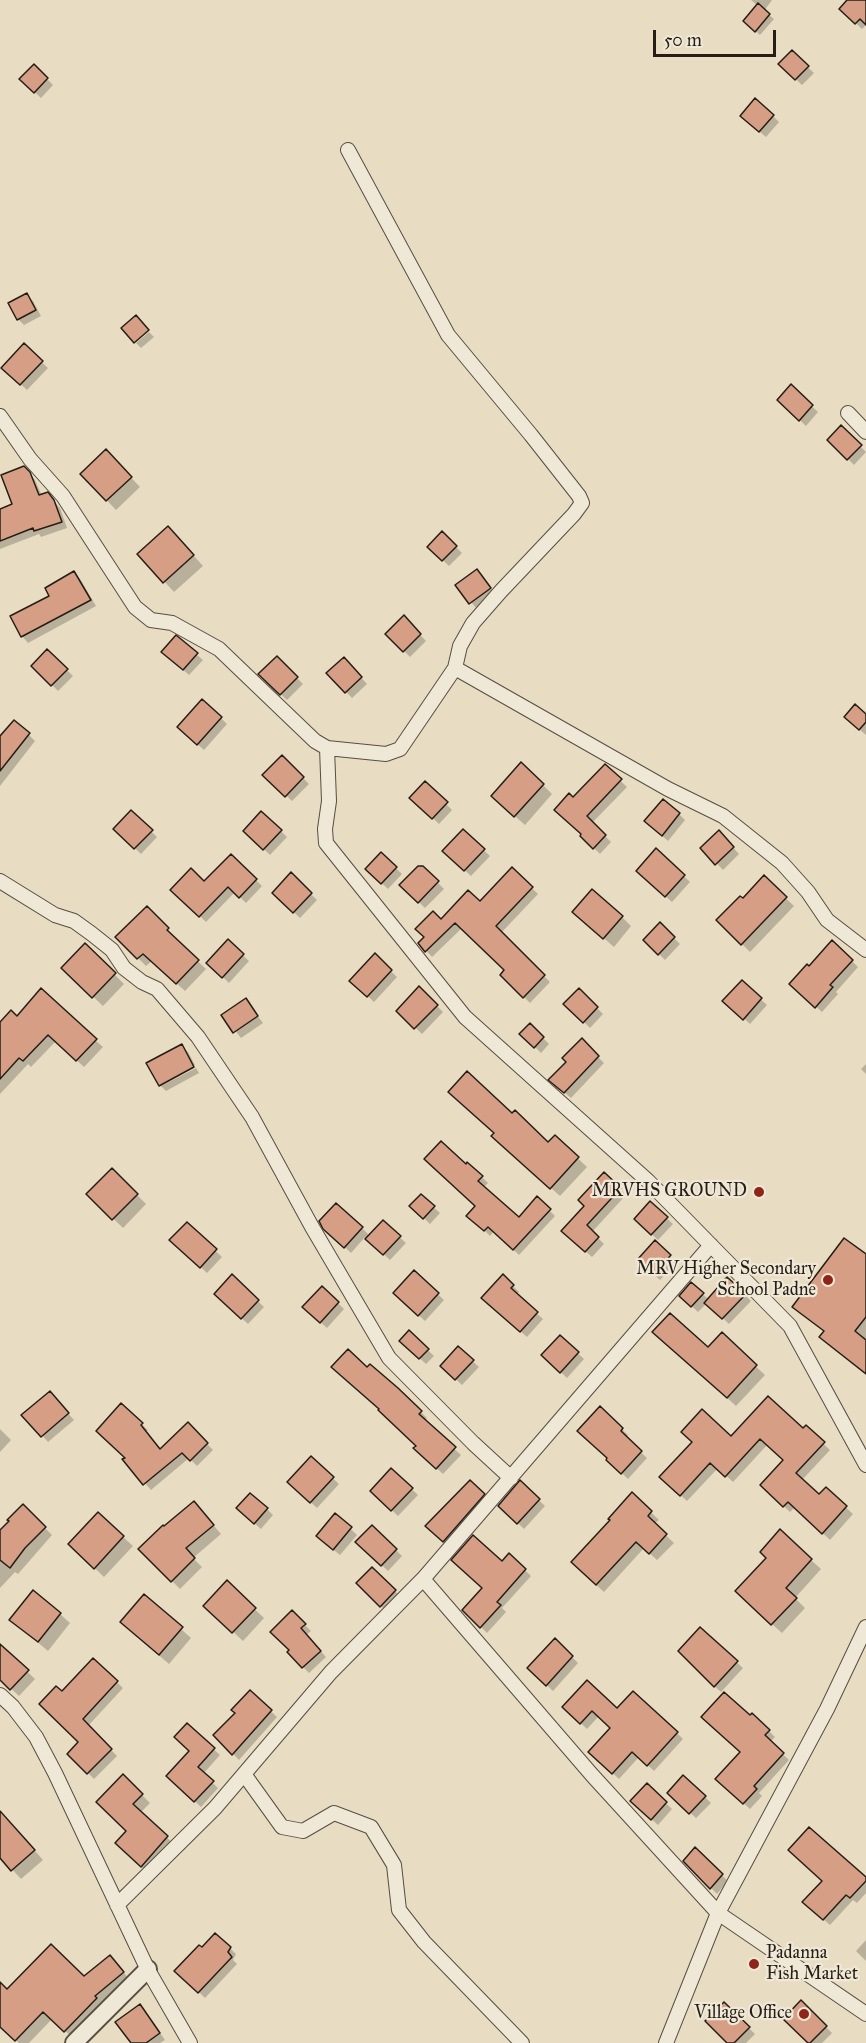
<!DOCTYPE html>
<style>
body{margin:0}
#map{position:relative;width:866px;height:2043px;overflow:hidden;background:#e8dcc2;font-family:"IM FELL Great Primer",serif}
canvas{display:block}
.scale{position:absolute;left:653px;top:30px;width:123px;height:27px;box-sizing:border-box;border:3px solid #261e16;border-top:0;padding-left:8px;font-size:18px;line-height:21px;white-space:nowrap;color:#261e16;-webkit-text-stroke:4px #f0e8d7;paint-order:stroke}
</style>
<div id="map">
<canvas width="866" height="2043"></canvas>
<div class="scale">50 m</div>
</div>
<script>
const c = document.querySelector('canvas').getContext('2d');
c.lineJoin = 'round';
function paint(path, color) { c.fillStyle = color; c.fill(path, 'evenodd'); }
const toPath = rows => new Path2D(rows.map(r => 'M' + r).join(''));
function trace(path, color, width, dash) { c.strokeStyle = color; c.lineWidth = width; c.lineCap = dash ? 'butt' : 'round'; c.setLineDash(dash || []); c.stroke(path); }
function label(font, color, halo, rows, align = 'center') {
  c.font = font + ' "IM FELL Great Primer",serif'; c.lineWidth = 4.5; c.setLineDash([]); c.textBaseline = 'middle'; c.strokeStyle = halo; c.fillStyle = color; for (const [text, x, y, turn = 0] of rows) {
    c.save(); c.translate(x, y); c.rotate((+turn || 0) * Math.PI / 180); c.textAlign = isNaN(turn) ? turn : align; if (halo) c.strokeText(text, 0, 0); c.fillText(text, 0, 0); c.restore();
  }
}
paint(toPath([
 [751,0,772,0,764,11,774,19,760,35,749,25,758,6],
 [849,0,861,0,866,5,866,25,862,29,841,9],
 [792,52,814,73,802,85,780,64],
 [34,66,53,85,41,98,21,79],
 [773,116,779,122,766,137,748,122],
 [26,295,33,301,41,316,24,325,18,319],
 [149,332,154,337,141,348,136,343],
 [24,345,48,368,27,390,3,368],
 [791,387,818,412,806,426,779,400],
 [841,427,866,452,854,465,829,440],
 [115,461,140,487,116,510,82,474],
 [23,467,35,480,42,496,47,494,60,508,67,528,41,537,39,534,0,549,0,510,14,505],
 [442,533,462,553,449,566,429,547],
 [177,537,203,566,174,592,139,554],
 [74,573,80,579,96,606,28,643,22,636,12,617,51,596],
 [482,577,496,595,477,609,457,586],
 [404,618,426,641,410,657,387,634],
 [176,637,203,660,189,675,169,657],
 [47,651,73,676,58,691,33,666],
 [277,658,303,684,287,700,260,674],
 [344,659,367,684,352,698,328,673],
 [866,716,866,735,852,723],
 [221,718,227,724,204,750,185,733],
 [29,735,35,741,0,786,0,738],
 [282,757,309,784,292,801,265,775],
 [605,766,627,787,592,823,611,842,600,854,582,836,573,799],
 [425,783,452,810,439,824,411,798],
 [543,785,552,794,525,825,502,805],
 [131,812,157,837,141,854,115,829],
 [262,813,287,837,270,855,245,831],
 [679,814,685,820,668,841,652,827],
 [463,831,490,856,471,876,444,851],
 [719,832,739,854,723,870,702,848],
 [656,850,690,882,672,902,644,877],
 [381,854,402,874,388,889,367,869],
 [231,856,262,886,246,903,235,892,206,922,173,890,204,883],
 [422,867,444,889,425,908,401,885],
 [512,869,538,894,501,933,550,982,530,1003,502,975,506,970,462,928,432,957,420,944,441,921,480,903],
 [291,875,317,900,300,918,274,893],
 [764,878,794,906,750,952,718,920,743,900],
 [147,908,175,937,174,939,206,969,185,991,152,961,146,966,117,937],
 [622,917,631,926,614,947,584,921],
 [660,924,680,944,665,960,645,940],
 [228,941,249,961,229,983,208,963],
 [85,945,124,984,103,1006,63,968],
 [375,956,397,977,374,1002,351,980],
 [852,961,858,967,836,992,838,994,822,1012,791,984,809,968],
 [742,982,767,1005,750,1024,725,1001],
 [419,988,443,1012,422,1034,398,1011],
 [579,990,603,1014,590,1028,566,1004],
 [245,1000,263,1023,241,1038,223,1015],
 [0,1024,95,1040,103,1047,84,1067,56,1041,31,1067,28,1064,0,1094],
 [530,1025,549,1044,541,1053,522,1034],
 [582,1041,604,1063,571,1098,556,1085,568,1062],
 [182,1046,188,1052,195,1065,160,1084],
 [866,1064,866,1074,861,1069],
 [196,1068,199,1073,166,1091,161,1086],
 [513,1115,549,1144,555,1137,587,1167,560,1196,502,1144],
 [468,1164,488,1183,483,1188,519,1219,537,1198,555,1216,519,1255,494,1231,490,1236,469,1215,477,1206,466,1166],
 [112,1170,146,1204,123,1228,88,1194],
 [604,1174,626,1195,592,1232,604,1244,592,1257,563,1231,586,1206],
 [421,1196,440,1213,430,1224,411,1206],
 [650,1203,673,1224,658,1240,636,1219],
 [383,1222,406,1243,390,1260,365,1237,351,1253,325,1228,362,1228,370,1236],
 [187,1224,222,1257,207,1273,172,1240],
 [655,1243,676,1262,660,1280,639,1260],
 [866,1256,866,1374,831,1346,825,1332,794,1307],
 [414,1272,444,1300,425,1321,395,1293],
 [503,1276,519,1292,516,1295,543,1319,527,1337,489,1304],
 [232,1277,264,1307,248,1324,222,1300],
 [692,1284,709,1300,745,1295,751,1301,729,1324,707,1303,698,1312,681,1296],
 [322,1288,344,1309,327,1328,304,1307],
 [409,1332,434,1356,426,1364,401,1341],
 [722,1335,765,1375,736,1406,663,1340,708,1350],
 [560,1337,584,1359,567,1378,549,1361],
 [458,1348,479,1367,462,1385,442,1366],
 [367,1369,421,1412,427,1418,424,1421,461,1455,443,1474,415,1448,418,1446,381,1409],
 [55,1399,74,1420,48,1442,24,1415],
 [121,1405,148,1430,146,1432,161,1450,188,1424,213,1450,197,1466,189,1458,151,1490,125,1460,127,1458],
 [600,1408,628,1435,626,1438,647,1458,628,1479,608,1460],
 [806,1427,830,1450,802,1480,819,1496,826,1489,853,1514,830,1540,795,1507,790,1512,762,1485,785,1461,767,1445,733,1482,718,1468,687,1501,661,1477,731,1438,803,1430],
 [0,1429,11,1440,0,1452],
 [311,1458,339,1484,317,1508,289,1482],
 [391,1470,418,1495,398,1516,372,1491],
 [470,1482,490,1501,450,1547,427,1526],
 [520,1482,545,1506,524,1529,500,1506],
 [632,1494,659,1520,654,1524,674,1543,657,1560,644,1548,604,1592,580,1570,612,1520],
 [23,1506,52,1535,18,1574,15,1572,0,1588,0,1532],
 [267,1509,273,1515,261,1529,244,1514],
 [202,1512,221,1534,193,1558,202,1567,180,1589,140,1549],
 [98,1514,133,1546,104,1577,79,1553],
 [336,1515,357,1535,340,1555,324,1542],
 [372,1527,402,1556,388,1571,357,1542],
 [509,1555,531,1576,502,1608,506,1612,487,1633,464,1610,484,1588],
 [811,1560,821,1569,795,1598,805,1608,782,1633,746,1601],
 [372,1569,401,1597,387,1612,358,1583],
 [227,1583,264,1618,243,1641,215,1615],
 [144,1596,191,1638,169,1664,132,1632],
 [292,1612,311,1631,306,1635,326,1657,309,1673,303,1667],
 [60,1614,70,1623,48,1651,11,1620],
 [700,1629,743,1668,721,1692,704,1677],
 [555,1640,578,1663,553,1691,529,1668],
 [0,1646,35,1679,19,1696,0,1678],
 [93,1660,123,1688,88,1726,117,1756,94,1779,69,1754,80,1742,62,1694],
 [250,1692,277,1717,239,1760,215,1735,237,1714],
 [564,1707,617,1710,677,1733,683,1739,654,1771,639,1757,619,1779,590,1752,612,1728,599,1716,587,1729],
 [187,1725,220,1755,203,1774,218,1788,201,1807,168,1776,191,1752],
 [769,1731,775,1737,770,1742,789,1760,759,1793,762,1796,750,1809,717,1779],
 [123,1776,150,1803,140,1813,175,1845,149,1874,125,1851,128,1831],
 [647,1785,672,1809,658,1825,638,1807],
 [705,1797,711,1803,696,1818,675,1799],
 [0,1822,14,1827,43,1860,21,1879,0,1856],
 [695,1850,728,1881,717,1894,685,1861],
 [866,1879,866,1893,857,1903,853,1900,830,1925,810,1908],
 [216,1935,236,1954,233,1960,237,1964,205,1998,176,1970],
 [866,1940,866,1961,856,1951],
 [110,1957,131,1981,74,2039,52,2019,29,2043,19,2043,0,2025,0,1994,7,1991,83,1978],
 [801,2002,832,2033,822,2043,809,2043],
 [724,2004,755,2034,746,2043,729,2043],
 [145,2012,165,2040,160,2043,133,2043]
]), '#0003');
const building = toPath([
 [847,0,866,0,866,25,860,19,855,24,839,9,847,0],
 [758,3,770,14,755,32,743,21,758,3],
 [792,50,809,66,795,80,778,64,792,50],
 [34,64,48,78,34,93,19,79,34,64],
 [755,98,774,115,759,132,740,116,755,98],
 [27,293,36,310,17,320,8,303,27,293],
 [136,315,149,330,134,343,121,328,136,315],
 [24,343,43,361,20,385,1,368,24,343],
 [791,384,813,405,799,421,777,400,791,384],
 [841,425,862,445,847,460,827,440,841,425],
 [106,449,132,477,106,501,80,474,106,449],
 [24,466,30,472,39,495,48,492,54,500,62,522,34,531,33,528,0,541,0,509,12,504,1,475,24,466],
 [168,526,194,555,163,583,137,554,168,526],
 [442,531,457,546,442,561,427,547,442,531],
 [477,569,491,588,469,604,455,585,477,569],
 [74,571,91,600,21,637,10,616,49,596,45,588,74,571],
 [404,615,421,634,403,652,385,634,404,615],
 [176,635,198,653,183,670,161,652,176,635],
 [47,649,68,669,51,686,31,666,47,649],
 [277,656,298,677,280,695,258,674,277,656],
 [344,657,362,677,345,693,326,673,344,657],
 [202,699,222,717,197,745,177,727,202,699],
 [855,704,866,714,866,722,859,730,844,717,855,704],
 [14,720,30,733,0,771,0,736,14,720],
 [282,755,304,777,285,797,262,775,282,755],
 [521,762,544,784,514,817,491,796,521,762],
 [605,764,622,779,587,816,606,835,593,849,580,836,581,834,554,810,569,793,573,797,605,764],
 [425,781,448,802,432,819,409,798,425,781],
 [663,799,680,813,662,836,644,821,663,799],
 [131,810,153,830,134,849,113,829,131,810],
 [261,811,282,830,263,850,243,831,261,811],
 [463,829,485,849,464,871,442,851,463,829],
 [719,830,734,847,715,865,700,848,719,830],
 [656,848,685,875,665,897,636,871,656,848],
 [381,852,397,867,381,884,365,869,381,852],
 [231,854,257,879,239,898,228,887,199,917,170,890,191,868,204,881,231,854],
 [418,866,423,866,439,881,418,903,399,885,418,866],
 [512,867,533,887,496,926,545,975,523,998,500,975,504,970,455,923,425,952,418,943,424,937,415,929,433,911,441,919,468,890,480,901,512,867],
 [291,872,312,893,293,913,272,893,291,872],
 [764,875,787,897,741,945,716,920,740,896,743,898,764,875],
 [592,889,623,916,603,939,572,912,592,889],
 [147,906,169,928,167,930,199,960,176,984,143,954,137,959,115,937,147,906],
 [660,922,675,937,658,955,643,940,660,922],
 [228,939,244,954,222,978,206,963,228,939],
 [832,940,853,960,830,985,833,987,815,1008,789,984,807,964,809,966,832,940],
 [85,943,116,973,92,998,61,968,85,943],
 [375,953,392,970,367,997,349,981,375,953],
 [742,980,762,998,743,1020,722,1001,742,980],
 [419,986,438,1005,414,1029,396,1011,419,986],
 [41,988,97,1039,76,1061,48,1035,23,1061,19,1058,0,1079,0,1022,11,1010,17,1016,41,988],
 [579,988,598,1007,583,1023,563,1004,579,988],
 [246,998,258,1016,233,1033,221,1015,246,998],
 [530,1023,544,1037,534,1048,519,1034,530,1023],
 [582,1038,599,1056,564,1093,548,1080,566,1062,562,1058,582,1038],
 [182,1044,194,1067,159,1086,146,1063,182,1044],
 [467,1071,512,1113,515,1110,548,1142,555,1135,579,1157,550,1189,491,1136,494,1133,448,1092,467,1071],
 [441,1141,466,1164,467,1162,483,1176,478,1181,519,1217,537,1196,551,1209,513,1250,488,1227,484,1231,466,1216,475,1206,424,1159,441,1141],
 [112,1168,138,1194,112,1220,86,1194,112,1168],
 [604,1172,621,1188,587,1225,599,1237,585,1252,561,1231,584,1206,578,1200,604,1172],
 [421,1194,435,1206,423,1219,409,1206,421,1194],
 [650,1201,668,1217,651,1235,634,1219,650,1201],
 [336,1203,363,1227,344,1248,323,1229,319,1221,336,1203],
 [383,1220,401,1236,383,1255,365,1239,383,1220],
 [187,1222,217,1249,200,1268,169,1240,187,1222],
 [844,1238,866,1254,866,1317,855,1331,866,1340,866,1374,819,1337,824,1331,792,1307,844,1238],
 [655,1240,671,1255,653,1275,637,1260,655,1240],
 [414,1270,439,1293,418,1316,393,1293,414,1270],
 [232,1274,259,1300,241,1319,214,1294,232,1274],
 [503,1274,514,1285,511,1288,538,1312,520,1332,481,1298,503,1274],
 [727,1277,746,1294,722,1319,704,1303,727,1277],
 [691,1282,704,1293,691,1307,679,1296,691,1282],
 [322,1286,339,1302,320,1323,302,1307,322,1286],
 [670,1313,708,1347,722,1332,757,1365,727,1398,652,1332,670,1313],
 [409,1330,429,1349,419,1359,399,1341,409,1330],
 [560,1335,579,1352,560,1373,541,1355,560,1335],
 [458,1346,474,1360,455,1380,440,1366,458,1346],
 [348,1349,367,1367,370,1364,398,1388,422,1411,419,1414,456,1447,436,1469,413,1448,416,1446,378,1410,379,1409,331,1367,348,1349],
 [50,1391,69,1413,41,1437,21,1415,50,1391],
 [768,1396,803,1428,806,1425,825,1442,796,1473,819,1494,826,1487,847,1506,822,1534,788,1502,783,1507,760,1485,783,1460,760,1439,725,1477,710,1463,680,1496,659,1477,692,1442,681,1432,702,1409,731,1436,768,1396],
 [121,1403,143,1423,141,1425,160,1449,188,1422,208,1443,190,1461,182,1453,143,1485,122,1459,125,1458,96,1431,121,1403],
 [600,1406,623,1428,621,1431,642,1451,621,1474,606,1460,607,1458,577,1431,600,1406],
 [311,1456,334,1477,310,1503,287,1482,311,1456],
 [391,1468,413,1488,391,1511,370,1491,391,1468],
 [470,1480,485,1494,443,1542,425,1526,470,1480],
 [520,1480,540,1499,517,1524,498,1506,520,1480],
 [632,1492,652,1511,648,1516,667,1534,649,1554,636,1542,596,1585,571,1562,610,1520,608,1519,632,1492],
 [250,1493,268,1508,254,1524,236,1508,250,1493],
 [194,1501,214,1525,186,1548,195,1558,171,1582,138,1549,163,1525,164,1526,194,1501],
 [23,1504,46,1527,25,1548,10,1568,0,1560,0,1530,9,1521,7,1520,23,1504],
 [98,1512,124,1536,94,1569,68,1544,98,1512],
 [335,1513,352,1527,333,1550,316,1536,335,1513],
 [372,1525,397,1549,381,1566,355,1542,372,1525],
 [780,1529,812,1559,786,1588,797,1598,771,1625,735,1591,766,1558,760,1552,780,1529],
 [473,1535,502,1561,509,1553,526,1569,497,1602,501,1605,480,1628,462,1610,482,1588,451,1560,473,1535],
 [372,1567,396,1590,380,1607,356,1583,372,1567],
 [227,1580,256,1608,232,1633,203,1606,227,1580],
 [33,1590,61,1613,38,1642,9,1620,33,1590],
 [144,1594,183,1627,159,1655,120,1622,144,1594],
 [292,1610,306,1624,301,1628,321,1651,302,1668,287,1652,289,1650,270,1632,292,1610],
 [700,1627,738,1661,714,1687,678,1651,700,1627],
 [555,1638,573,1656,546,1686,527,1668,555,1638],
 [0,1644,29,1670,10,1690,0,1680,0,1644],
 [93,1658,118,1681,83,1719,112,1749,87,1774,67,1754,78,1742,39,1704,56,1686,62,1691,93,1658],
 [587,1680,617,1708,633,1691,678,1732,647,1766,632,1752,612,1774,588,1752,610,1728,592,1711,580,1724,562,1707,587,1680],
 [250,1690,272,1710,232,1755,213,1735,235,1713,231,1710,250,1690],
 [724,1692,750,1715,752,1713,770,1730,765,1735,784,1753,754,1786,757,1789,743,1804,715,1779,740,1752,701,1717,724,1692],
 [187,1723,215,1748,198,1767,214,1781,194,1802,166,1776,189,1751,174,1737,187,1723],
 [123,1774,143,1794,133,1804,168,1836,141,1867,115,1843,126,1831,96,1802,123,1774],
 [683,1775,706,1796,689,1814,667,1793,683,1775],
 [647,1783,667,1802,651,1820,630,1801,647,1783],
 [0,1811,35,1850,11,1871,0,1858,0,1811],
 [809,1827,866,1877,866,1881,850,1898,846,1895,823,1920,802,1902,822,1881,788,1850,809,1827],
 [695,1847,723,1874,710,1889,683,1861,695,1847],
 [215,1933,231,1947,228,1952,232,1957,198,1993,174,1971,199,1945,202,1947,215,1933],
 [51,1944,84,1976,110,1955,124,1972,95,1996,97,1998,64,2032,43,2012,15,2041,0,2027,0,1982,7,1989,51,1944],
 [801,2000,827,2026,810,2043,808,2043,783,2019,801,2000],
 [724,2002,750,2027,734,2043,727,2043,705,2021,724,2002],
 [140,2004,160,2033,146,2043,131,2043,115,2022,140,2004]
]);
paint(building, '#d59e85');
trace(building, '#261e16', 1.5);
const minor = toPath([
 [348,150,448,335,531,435,579,496,582,503,574,514,501,591,473,623,460,646,455,668],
 [848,413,866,432],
 [0,416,30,459,63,496,135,607,151,620,172,623,219,649,315,741,327,748,386,754,400,749,455,668,668,789,723,816,782,863,808,892,827,920,866,950],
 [327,748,329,801,325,829,326,843,465,1017,648,1181,790,1326,866,1465],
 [0,881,55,915,74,921,92,934,112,950,124,968,142,982,157,989,198,1037,252,1117,312,1227,389,1358,473,1443,511,1478],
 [423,1579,592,1775,718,1913,866,2014],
 [0,1695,13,1707,36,1737,55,1773,148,1970,190,2043],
 [244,1774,282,1827,303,1831,334,1813,371,1827,394,1865,399,1910,424,1942,522,2043],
 [117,1905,215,1808,331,1672,423,1579,711,1245],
 [666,2043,718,1913,827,1709,866,1627]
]);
const tertiary = toPath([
 [74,2043,148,1969]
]);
trace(minor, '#564e41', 16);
trace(tertiary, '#564e41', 20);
trace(minor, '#f0e8d7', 14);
trace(tertiary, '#f0e8d7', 16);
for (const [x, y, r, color] of [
 [759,1192,6,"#8f2418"],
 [828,1280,6,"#8f2418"],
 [754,1964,6,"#8f2418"],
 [804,2014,6,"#8f2418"]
]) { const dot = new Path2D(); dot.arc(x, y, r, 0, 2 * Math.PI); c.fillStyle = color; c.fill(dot); trace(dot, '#f0e8d7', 2); }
label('18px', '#261e16', '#f0e8d7', [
 ["MRVHS GROUND",747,1192],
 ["MRV Higher Secondary",816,1270],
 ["School Padne",816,1291],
 ["Padanna",766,1954,"left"],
 ["Fish Market",766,1975,"left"],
 ["Village Office",792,2014]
], 'right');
</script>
